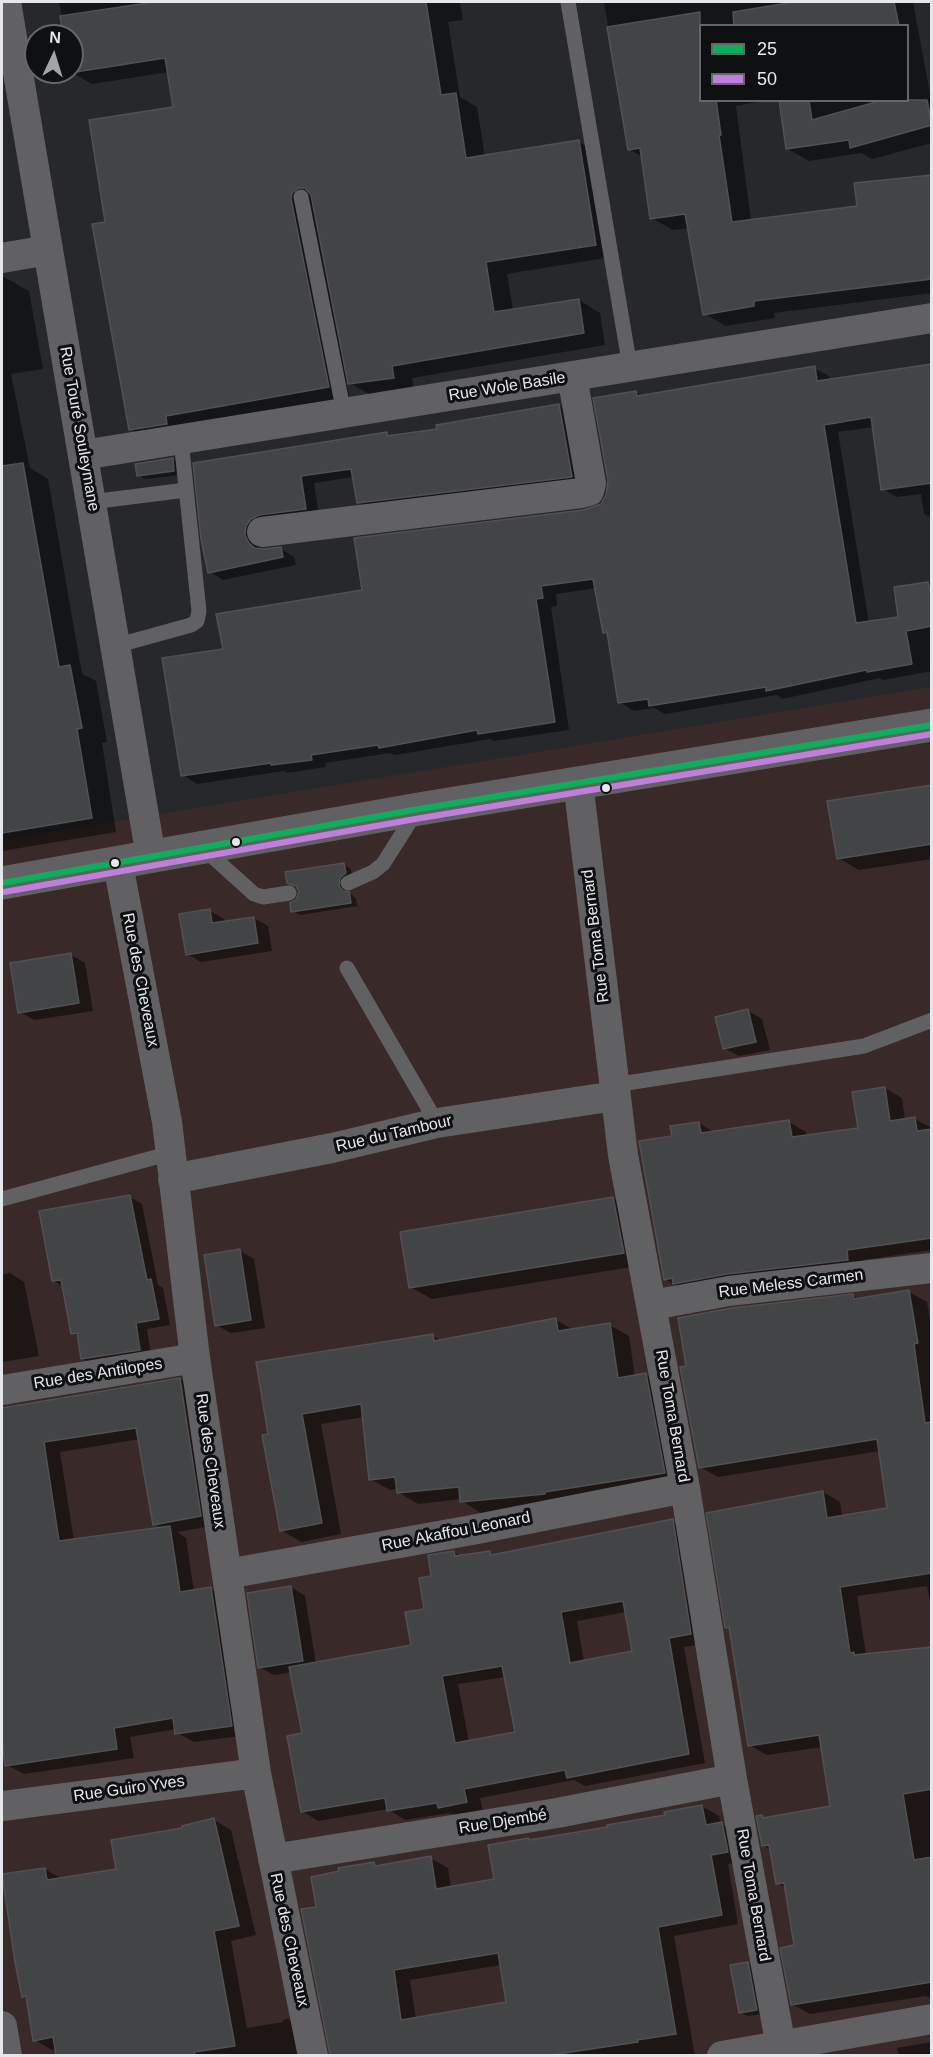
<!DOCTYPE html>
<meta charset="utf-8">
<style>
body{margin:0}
#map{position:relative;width:933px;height:2057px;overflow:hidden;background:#26282b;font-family:Helvetica,sans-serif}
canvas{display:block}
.frame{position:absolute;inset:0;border:3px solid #e6e7eb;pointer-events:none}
.legend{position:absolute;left:699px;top:24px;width:210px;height:78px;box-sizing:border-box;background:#0f1012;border:2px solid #656669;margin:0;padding:8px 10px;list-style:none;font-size:18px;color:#e6e7eb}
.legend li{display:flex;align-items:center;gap:12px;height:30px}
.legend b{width:30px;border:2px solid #656669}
.north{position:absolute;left:24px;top:24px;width:60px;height:60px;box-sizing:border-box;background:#0f1012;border:2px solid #656669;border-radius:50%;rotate:4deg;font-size:16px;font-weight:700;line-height:24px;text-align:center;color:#e6e7eb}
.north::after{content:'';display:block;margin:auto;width:21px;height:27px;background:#a3a4a8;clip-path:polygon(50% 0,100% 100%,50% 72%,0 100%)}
</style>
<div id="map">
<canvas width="933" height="2057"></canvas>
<div class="frame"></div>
<ul class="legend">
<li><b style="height:8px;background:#0daf5c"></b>25</li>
<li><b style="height:8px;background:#c07fdc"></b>50</li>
</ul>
<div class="north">N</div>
</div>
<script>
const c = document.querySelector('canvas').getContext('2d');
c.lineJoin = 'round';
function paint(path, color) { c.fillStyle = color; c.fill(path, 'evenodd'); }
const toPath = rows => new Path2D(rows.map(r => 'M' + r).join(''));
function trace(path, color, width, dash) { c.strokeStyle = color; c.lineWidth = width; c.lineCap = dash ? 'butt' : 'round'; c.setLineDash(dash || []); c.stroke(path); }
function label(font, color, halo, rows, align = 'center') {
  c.font = font + ' Helvetica,sans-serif'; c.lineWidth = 6; c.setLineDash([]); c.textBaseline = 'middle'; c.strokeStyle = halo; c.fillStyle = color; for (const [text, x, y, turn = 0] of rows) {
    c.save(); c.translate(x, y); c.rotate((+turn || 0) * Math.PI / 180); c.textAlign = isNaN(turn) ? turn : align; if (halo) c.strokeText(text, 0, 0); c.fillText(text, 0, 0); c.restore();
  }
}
paint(toPath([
 [931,687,931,2055,2,2056,2,840]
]), '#392929');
paint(toPath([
 [59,2,460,2,463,20,448,22,460,97,477,107,485,157,579,142,600,154,617,256,507,274,513,310,579,300,600,313,605,345,412,378,414,390,371,395,346,381,350,399,152,442,130,429,107,223,175,108,169,72,92,84,71,72,72,36,65,36],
 [604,2,913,2,930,94,932,95,932,143,872,159,861,153,809,161,788,149,781,100,908,100,908,26,700,26,700,100,768,100,736,106,751,221,858,207,932,176,932,293,774,313,775,318,726,326,705,314,689,228,673,230,651,218,643,157,629,149],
 [2,276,29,291,43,369,11,374,30,468,48,479,82,674,96,681,107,742,102,743,116,832,2,851],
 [932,367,932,518,924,514,921,494,897,497,883,489,874,427,838,432,869,623,900,618,896,588,932,583,932,671,883,680,880,678,782,699,777,695,665,714,654,708,634,711,619,702,609,635,604,632,596,588,556,594,557,606,551,607,569,730,494,741,490,739,395,755,390,753,325,763,326,767,287,773,284,771,197,784,183,775,225,650,364,592,602,505,607,496,636,392,644,397,814,368,829,376,830,381],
 [559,405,573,413,585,484,372,510,358,502,354,477,314,483,319,516,258,543,261,550,281,549,294,557,296,565,223,580,210,572,195,464,386,434,392,437,439,430],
 [173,459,180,463,181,475,145,479,139,475],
 [932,786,932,859,859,870,838,858],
 [344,865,351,869,352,877,346,882,345,891,356,898,357,906,300,915,293,911,300,892,298,888,288,882],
 [210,911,224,919,225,923,254,918,268,926,272,951,201,962,187,954],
 [71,955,85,963,93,1011,34,1020,20,1012],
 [748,1011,762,1019,770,1050,739,1056,724,1048],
 [885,1088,902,1098,905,1120,915,1119,932,1128,932,1250,863,1260,865,1269,682,1289,665,1279,674,1137,699,1123,715,1133,789,1122,806,1132,807,1137,860,1129],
 [130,1197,142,1204,158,1285,163,1288,170,1325,147,1329,151,1356,94,1365,82,1359,79,1337,73,1333,64,1287,53,1280],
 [613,1198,634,1211,644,1265,432,1299,410,1287],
 [240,1251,254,1259,265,1328,231,1333,216,1325],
 [10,1273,24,1282,39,1356,2,1362,2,1275],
 [909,1292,927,1302,932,1333,932,1612,927,1586,857,1596,866,1655,932,1719,932,1999,926,1996,810,2014,792,2004,796,1947,786,1888,777,1883,771,1850,763,1845,762,1817,766,1819,832,1807,822,1747,767,1755,749,1745,731,1629,726,1627,823,1492,840,1502,842,1517,889,1509,880,1451,718,1477,700,1467,853,1296,860,1299],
 [556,1320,574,1330,609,1325,629,1336,635,1377,646,1375,665,1386,684,1484,564,1504,481,1513,462,1501,461,1499,418,1504,398,1492,398,1489,390,1490,370,1479,364,1417,321,1424,341,1534,301,1542,281,1530,269,1435,258,1363,433,1336,442,1341],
 [180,1379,197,1389,217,1525,177,1532,186,1538,194,1592,211,1589,228,1599,248,1735,194,1742,177,1733,176,1729,130,1737,134,1758,24,1774,7,1765,2,1731,2,1409],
 [140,1439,154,1524,163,1529,74,1541,60,1452],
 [672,1521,689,1530,707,1643,684,1647,705,1763,585,1786,574,1780,480,1798,483,1811,456,1816,450,1813,405,1820,388,1809,318,1821,302,1811,304,1734,292,1672,274,1675,259,1667,291,1587,305,1596,316,1664,413,1647,425,1610,433,1577,454,1552,462,1557,490,1552,496,1556],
 [626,1612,634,1653,584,1662,577,1621],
 [506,1677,516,1734,469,1742,458,1684],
 [702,1806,719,1816,721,1824,739,1833,744,1861,728,1864,738,1924,674,1936,695,2056,331,2056,303,1911,317,1908,374,1863,379,1867,430,1858,448,1868,451,1888,496,1881,528,1840,532,1842,667,1816],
 [501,1965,508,2003,416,2019,410,1980],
 [214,1820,231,1830,256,1935,231,1941,247,2028,283,2022,283,2020,287,2019,305,2029,310,2056,57,2056,56,2049,52,2050,35,2040,28,1999,23,1996,16,1962,2,1876,45,1869,62,1879,118,1870,184,1829],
 [748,1964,755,1967,763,2014,747,2016,740,2012],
 [932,2042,932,2056,899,2056,897,2048]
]), '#0007');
const building = toPath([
 [154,2,426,2,441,95,456,93,466,158,579,140,596,245,486,262,494,312,579,299,584,333,392,366,394,378,348,384,311,195,305,188,299,188,292,193,291,199,329,387,166,416,167,424,129,430,92,224,105,222,89,120,173,107,165,58,69,73,72,72,72,36,63,36,60,16,154,2],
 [794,2,894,2,899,26,734,26,733,12,794,2],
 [700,12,700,100,716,100,721,135,719,135,732,222,857,206,854,183,932,175,932,279,754,301,754,306,703,315,685,214,650,219,640,148,628,150,607,27,700,12],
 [779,100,809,100,812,120,883,100,927,100,932,125,850,148,849,140,786,149,779,100],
 [932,364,932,483,881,490,871,417,824,425,856,623,898,617,894,587,928,582,930,590,932,589,932,626,906,631,912,664,867,672,866,670,766,691,766,687,649,706,648,699,618,703,607,632,603,633,593,579,541,586,543,598,536,599,555,722,478,734,477,730,379,748,378,745,311,755,312,760,271,765,271,763,181,776,162,658,223,649,216,614,362,590,354,538,583,510,601,504,606,495,608,480,593,398,636,391,637,396,815,366,817,381,932,364],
 [559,404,572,477,357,503,351,469,301,476,306,509,259,515,251,519,246,526,245,535,249,543,255,548,264,549,281,547,283,557,208,573,201,539,193,463,387,432,387,436,437,429,436,425,559,404],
 [173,458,174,471,137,476,135,464,173,458],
 [23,463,59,667,70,665,82,728,77,729,92,818,2,833,2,466,23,463],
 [932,785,932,844,837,859,827,801,932,785],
 [344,863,346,873,340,878,339,886,343,891,349,892,351,903,291,912,290,903,296,900,299,892,296,886,287,883,285,872,344,863],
 [210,909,212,923,254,917,258,943,186,955,179,914,210,909],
 [71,953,79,1003,18,1013,10,963,71,953],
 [748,1009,756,1042,723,1049,715,1017,748,1009],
 [885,1087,890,1121,915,1117,917,1131,932,1129,932,1238,847,1250,848,1260,727,1274,673,1284,672,1278,664,1280,639,1141,672,1136,670,1126,699,1122,701,1133,789,1120,792,1137,858,1128,852,1092,885,1087],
 [130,1195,147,1280,151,1279,159,1319,136,1323,140,1350,81,1359,77,1333,71,1334,61,1280,52,1281,39,1211,130,1195],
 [613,1197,624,1253,409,1288,400,1232,613,1197],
 [240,1249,251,1320,215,1326,204,1255,240,1249],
 [909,1290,918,1343,914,1344,925,1423,932,1422,932,1573,840,1587,850,1653,854,1652,854,1655,932,1647,932,1789,903,1794,914,1860,932,1857,932,1982,791,2005,780,1948,794,1945,784,1883,776,1884,769,1845,762,1846,756,1816,762,1815,763,1818,830,1806,819,1735,748,1746,731,1640,729,1627,725,1628,706,1513,823,1491,827,1518,887,1508,877,1439,699,1468,680,1367,686,1366,678,1318,732,1308,853,1294,854,1299,909,1290],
 [556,1318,558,1331,610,1323,618,1378,646,1373,665,1473,545,1492,545,1494,460,1502,459,1487,397,1493,395,1477,369,1480,361,1404,302,1414,322,1523,280,1531,262,1435,268,1434,256,1362,433,1334,434,1341,556,1318],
 [180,1378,201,1516,153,1525,136,1428,44,1442,59,1541,170,1526,180,1592,211,1587,232,1726,175,1734,173,1718,114,1728,117,1749,5,1766,2,1739,2,1408,180,1378],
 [673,1519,691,1634,669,1638,689,1754,567,1778,565,1770,464,1789,467,1802,438,1808,437,1803,387,1811,385,1798,301,1812,287,1736,302,1733,289,1667,411,1645,405,1612,424,1609,419,1578,431,1576,428,1555,454,1551,455,1556,490,1551,491,1555,673,1519],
 [623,1601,632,1651,570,1663,561,1612,623,1601],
 [502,1666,515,1732,455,1743,442,1676,502,1666],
 [291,1586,303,1661,258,1668,247,1593,291,1586],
 [702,1805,706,1825,722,1822,728,1852,711,1855,722,1915,658,1927,676,2034,637,2040,638,2042,551,2055,330,2055,301,1909,316,1907,311,1877,339,1871,338,1868,374,1862,375,1866,431,1856,436,1889,494,1879,488,1845,529,1838,529,1840,607,1827,607,1825,665,1815,664,1812,702,1805],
 [498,1953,506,2002,401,2020,394,1970,498,1953],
 [214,1818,239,1926,214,1931,235,2046,194,2052,195,2055,56,2055,53,2037,33,2041,26,1996,22,1997,15,1962,2,1874,45,1868,47,1880,116,1869,111,1840,182,1828,182,1826,214,1818],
 [748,1962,757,2010,739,2013,730,1965,748,1962]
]);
paint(building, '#434446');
trace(building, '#505153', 1.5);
trace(toPath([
 [568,2,630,367],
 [301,197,344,413],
 [91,502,186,490],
 [115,646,191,625,197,621,199,611,181,440],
 [203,848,254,894,263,897,289,893],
 [348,883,373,872,383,864,416,812],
 [347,968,437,1123],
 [614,1085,864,1046,932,1020],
 [2,1199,171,1153]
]), '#616163', 15);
trace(toPath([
 [6,2,151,857],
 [2,258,48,250],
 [83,455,932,318],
 [262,532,581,493,589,491,591,483,572,376],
 [578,782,623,1155,685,1488,732,1779,781,2047],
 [118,864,167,1122,195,1358,256,1773,313,2056],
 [173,1179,332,1148,437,1123,615,1096],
 [652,1305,729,1291,932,1268],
 [2,1390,195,1358],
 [227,1574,472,1530,685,1488],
 [2,1806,256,1773],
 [273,1859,557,1813,732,1779],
 [2,2026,7,2056],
 [722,2056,932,2019]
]), '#616163', 30);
trace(toPath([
 [2,883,419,809,932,725]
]), '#616163', 33);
trace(toPath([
 [2,883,419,809,932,725]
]), '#0daf5c', 6);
trace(toPath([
 [4,892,421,818,932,734]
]), '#c07fdc', 6);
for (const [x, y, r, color] of [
 [606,788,5,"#e6e7eb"],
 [236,842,5,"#e6e7eb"],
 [115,863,5,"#e6e7eb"]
]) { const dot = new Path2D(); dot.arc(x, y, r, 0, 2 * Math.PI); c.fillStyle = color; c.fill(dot); trace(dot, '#0f1012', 2); }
label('16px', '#e6e7eb', '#0f1012', [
 ["Rue Wole Basile",507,387,-9],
 ["Rue Touré Souleymane",79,429,80],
 ["Rue Toma Bernard",596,936,-97],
 ["Rue des Cheveaux",140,980,79],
 ["Rue du Tambour",394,1134,-13],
 ["Rue Meless Carmen",791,1284,-7],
 ["Rue des Antilopes",98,1374,-9],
 ["Rue Toma Bernard",672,1416,80],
 ["Rue des Cheveaux",210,1461,82],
 ["Rue Akaffou Leonard",456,1532,-11],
 ["Rue Guiro Yves",129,1789,-8],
 ["Rue Djembé",503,1822,-9],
 ["Rue Toma Bernard",753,1895,80],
 ["Rue des Cheveaux",289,1940,78]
]);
</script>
